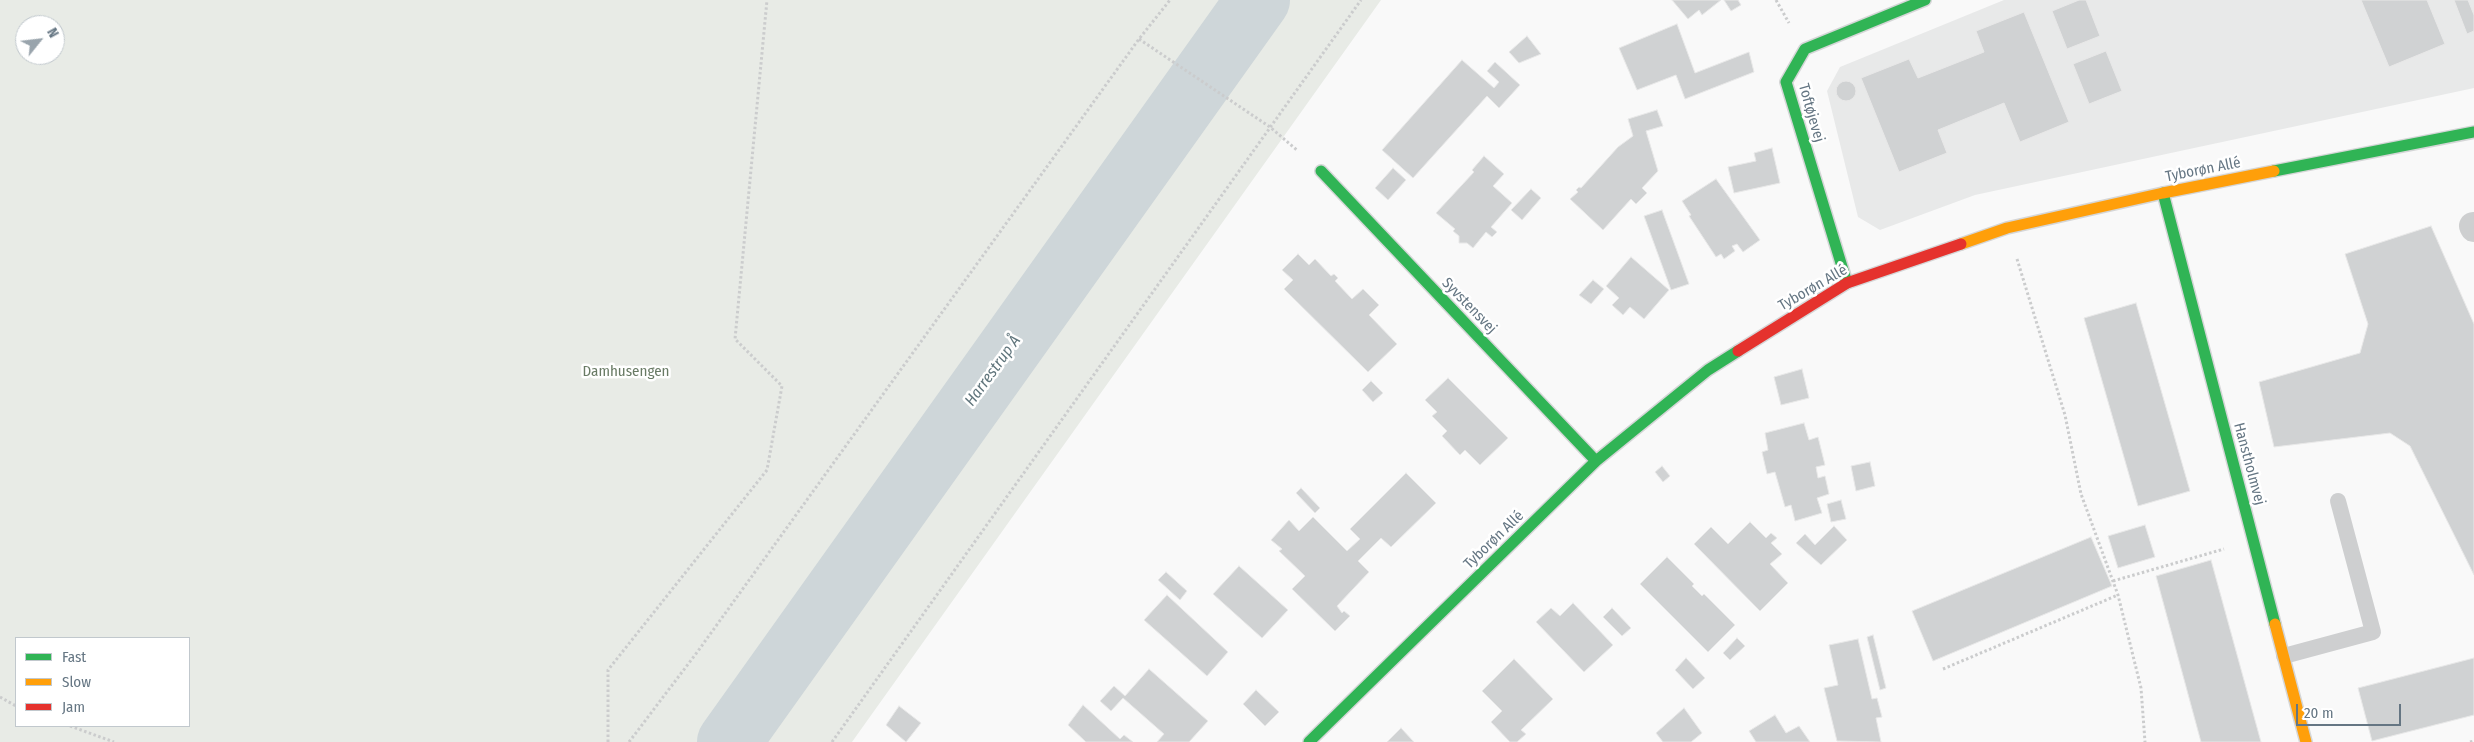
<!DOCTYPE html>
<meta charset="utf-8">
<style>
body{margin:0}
#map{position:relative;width:2474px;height:742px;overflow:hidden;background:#f9f9f9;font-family:"Fira Sans Condensed",sans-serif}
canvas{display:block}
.legend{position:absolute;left:15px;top:637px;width:175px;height:90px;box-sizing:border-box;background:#fff;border:1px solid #c1c8cd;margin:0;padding:6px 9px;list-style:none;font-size:15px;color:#657683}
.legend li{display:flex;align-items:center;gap:10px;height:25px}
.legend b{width:25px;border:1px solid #c1c8cd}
.north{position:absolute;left:15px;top:15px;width:50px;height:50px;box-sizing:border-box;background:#fff;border:1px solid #c1c8cd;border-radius:50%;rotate:61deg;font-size:14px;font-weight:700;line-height:20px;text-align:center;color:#657683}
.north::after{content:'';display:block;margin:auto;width:18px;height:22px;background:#99a4ac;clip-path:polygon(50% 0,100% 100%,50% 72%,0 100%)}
.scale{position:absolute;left:2296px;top:704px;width:105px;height:22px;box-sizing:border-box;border:2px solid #657683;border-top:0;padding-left:6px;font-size:15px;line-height:18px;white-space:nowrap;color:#657683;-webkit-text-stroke:4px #fff;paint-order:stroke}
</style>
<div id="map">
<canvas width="2474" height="742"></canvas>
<ul class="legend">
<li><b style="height:6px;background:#30b455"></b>Fast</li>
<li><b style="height:6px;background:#ff9f0a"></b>Slow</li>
<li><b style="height:6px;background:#e5322d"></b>Jam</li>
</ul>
<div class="north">N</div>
<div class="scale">20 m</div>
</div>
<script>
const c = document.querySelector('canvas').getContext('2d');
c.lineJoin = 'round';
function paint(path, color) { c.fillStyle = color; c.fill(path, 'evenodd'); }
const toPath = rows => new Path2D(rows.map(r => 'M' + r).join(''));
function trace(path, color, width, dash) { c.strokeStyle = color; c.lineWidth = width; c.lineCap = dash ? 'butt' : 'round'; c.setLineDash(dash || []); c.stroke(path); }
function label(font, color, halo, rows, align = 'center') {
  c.font = font + ' "Fira Sans Condensed",sans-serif'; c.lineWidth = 5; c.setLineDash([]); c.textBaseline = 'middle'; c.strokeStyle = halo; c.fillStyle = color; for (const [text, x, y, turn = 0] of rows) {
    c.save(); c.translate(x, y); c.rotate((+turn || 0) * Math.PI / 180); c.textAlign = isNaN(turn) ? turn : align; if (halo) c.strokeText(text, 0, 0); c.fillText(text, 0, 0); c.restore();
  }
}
paint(toPath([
 [2004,0,2474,0,2474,88,1975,195,1880,230,1858,217,1827,91,1840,67]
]), '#e8e9e9');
paint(toPath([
 [0,0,1381,0,852,742,0,742],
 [25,25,55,25,55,55,25,55],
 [16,638,189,638,189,726,16,726]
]), '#e8ebe6');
trace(toPath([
 [729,742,1258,0]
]), '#ced6d9', 64);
const building = toPath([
 [1672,0,1721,0,1702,15,1699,10,1688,19,1672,0],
 [1724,0,1738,0,1741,5,1731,11,1724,0],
 [2079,0,2086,0,2100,36,2067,49,2052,11,2079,0],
 [2361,0,2427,0,2445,44,2389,67,2361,0],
 [2454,0,2468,0,2474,15,2474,31,2467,34,2454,0],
 [2024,12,2069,122,2020,142,2004,103,1938,130,1947,153,1899,172,1861,78,1909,59,1918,78,1984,52,1976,31,2024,12],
 [1677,24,1695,73,1749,52,1754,72,1685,99,1676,75,1637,90,1619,48,1677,24],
 [1527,36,1541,54,1519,63,1509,52,1527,36],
 [2106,51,2122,91,2089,104,2073,64,2106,51],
 [1462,60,1494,88,1499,82,1487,71,1495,62,1520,85,1499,108,1487,96,1413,178,1382,150,1462,60],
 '1836 91a10 10 0 1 1 20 0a10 10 0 1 1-20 0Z',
 [1657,110,1663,126,1646,131,1658,171,1642,188,1647,193,1636,204,1631,199,1603,230,1570,199,1578,192,1576,190,1579,187,1581,188,1618,147,1633,136,1628,119,1657,110],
 [1772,148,1780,183,1734,193,1728,167,1756,161,1754,153,1772,148],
 [1484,156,1504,174,1493,186,1512,203,1491,227,1497,232,1492,237,1486,232,1473,248,1467,243,1459,243,1459,236,1453,231,1455,229,1436,213,1474,172,1472,170,1484,156],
 [1393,168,1406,180,1388,200,1375,188,1393,168],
 [1716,179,1760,240,1743,252,1737,244,1732,246,1735,251,1724,259,1721,254,1716,257,1689,216,1691,215,1682,201,1716,179],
 [1531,189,1541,198,1522,220,1511,210,1531,189],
 [1662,210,1689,284,1671,290,1644,216,1662,210],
 [2431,226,2474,324,2474,575,2410,446,2390,433,2274,447,2259,382,2360,353,2368,324,2345,254,2431,226],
 [1298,254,1309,265,1315,259,1331,276,1334,274,1338,278,1335,281,1352,299,1363,289,1379,305,1369,315,1397,344,1368,372,1284,289,1293,280,1282,270,1298,254],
 [1631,257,1669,290,1644,319,1630,307,1623,315,1612,305,1619,298,1606,286,1631,257],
 [1593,280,1604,289,1591,304,1579,295,1593,280],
 [2136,303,2190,491,2138,506,2084,318,2136,303],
 [1802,369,1809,398,1781,405,1774,377,1802,369],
 [1448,378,1508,438,1480,465,1465,450,1460,455,1442,436,1447,431,1432,416,1437,412,1425,400,1448,378],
 [1371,381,1383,393,1373,402,1362,390,1371,381],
 [1804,423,1809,440,1818,437,1825,465,1816,467,1818,478,1825,476,1829,494,1817,498,1822,513,1795,521,1791,505,1785,507,1775,472,1767,474,1762,452,1768,450,1765,433,1804,423],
 [1870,462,1875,486,1856,491,1851,466,1870,462],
 [1662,466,1670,476,1663,482,1655,472,1662,466],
 [1406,473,1436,503,1391,547,1381,538,1358,561,1369,572,1337,606,1342,613,1344,611,1350,616,1335,631,1292,589,1305,576,1279,551,1282,549,1271,540,1289,520,1299,531,1313,517,1347,551,1360,539,1350,529,1406,473],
 [1301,488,1320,508,1315,513,1296,493,1301,488],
 [1841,500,1846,519,1831,522,1827,504,1841,500],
 [1750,522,1766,538,1771,533,1777,538,1771,543,1782,554,1770,564,1788,583,1760,611,1694,544,1711,527,1728,544,1750,522],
 [2145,525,2155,557,2118,568,2108,536,2145,525],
 [1834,526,1847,540,1821,565,1796,543,1805,534,1815,545,1834,526],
 [2091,537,2112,586,1933,661,1912,611,2091,537],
 [1667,557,1694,584,1692,586,1702,596,1704,594,1735,625,1708,652,1640,584,1667,557],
 [2211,560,2261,742,2201,742,2156,576,2211,560],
 [1239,566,1288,610,1262,638,1213,594,1239,566],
 [1166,572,1187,591,1180,600,1158,580,1166,572],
 [1167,595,1228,652,1207,676,1144,620,1167,595],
 [1573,603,1613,645,1584,672,1536,622,1551,608,1560,616,1573,603],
 [1612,608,1631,628,1622,636,1603,617,1612,608],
 [1873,635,1886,688,1880,690,1867,637,1873,635],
 [1737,638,1745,646,1730,660,1723,653,1737,638],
 [1858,639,1872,699,1877,698,1882,717,1876,718,1881,742,1837,741,1824,688,1838,685,1829,645,1858,639],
 [1686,658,1705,678,1693,689,1675,670,1686,658],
 [2474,658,2474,715,2372,741,2358,688,2474,658],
 [1514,659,1553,699,1521,730,1526,734,1517,742,1510,742,1491,722,1502,711,1482,691,1514,659],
 [1149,669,1208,721,1189,742,1157,742,1164,734,1123,698,1111,711,1100,701,1114,686,1125,696,1149,669],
 [1256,690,1279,712,1265,726,1243,704,1256,690],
 [1083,705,1120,739,1124,735,1133,742,1086,742,1068,725,1083,705],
 [899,706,921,723,906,742,886,725,899,706],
 [1684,708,1702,733,1691,742,1663,742,1656,733,1684,708],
 [1775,715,1786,733,1799,726,1810,742,1756,742,1749,731,1775,715],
 [1401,728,1414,742,1387,742,1401,728]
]);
paint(building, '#d0d2d3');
trace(building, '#e8e8e8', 1);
const fast = toPath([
 [1321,171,1596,461],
 [2274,171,2474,132],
 [2163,193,2275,624],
 [1847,283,1786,82,1805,49,1925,0],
 [1309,742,1596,461,1708,370,1738,351]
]);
const slow = toPath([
 [1961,244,2007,228,2163,193,2274,171],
 [2275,624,2306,742]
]);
const jam = toPath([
 [1738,351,1847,283,1961,244]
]);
trace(fast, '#d5d6d7', 14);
trace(slow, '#d5d6d7', 14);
trace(jam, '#d5d6d7', 14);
trace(toPath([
 [1776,0,1789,23],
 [1139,39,1270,127,1298,151],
 [2017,259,2065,415,2081,494,2118,595,2141,688,2145,742],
 [2113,581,2224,549],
 [1943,669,2118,595],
 [0,697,16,706],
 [70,726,114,742],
 [608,742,608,670,767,470,782,386,735,339,767,0],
 [629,742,698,651,1139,39,1170,0],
 [832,742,1361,0],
 [2470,742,2474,741]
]), '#cbcccd', 3, [2.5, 2.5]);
trace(toPath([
 [2284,656,2373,632,2338,501]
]), '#cecfd0', 16);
trace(toPath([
 [2473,226,2474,228]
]), '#cecfd0', 28);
trace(fast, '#30b455', 11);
trace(slow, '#ff9f0a', 11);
trace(jam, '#e5322d', 11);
label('15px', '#657683', '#fff', [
 ["Toftøjevej",1811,113,74],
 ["Tyborøn Allé",2203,170,-11],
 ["Tyborøn Allé",1813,288,-30],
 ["Syvstensvej",1469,306,46],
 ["Hanstholmvej",2249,464,75],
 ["Tyborøn Allé",1494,540,-44]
]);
label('15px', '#687a64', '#fff', [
 ["Damhusengen",626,372]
]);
label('italic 16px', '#60757c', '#fff', [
 ["Harrestrup Å",993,371,-54]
]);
</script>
